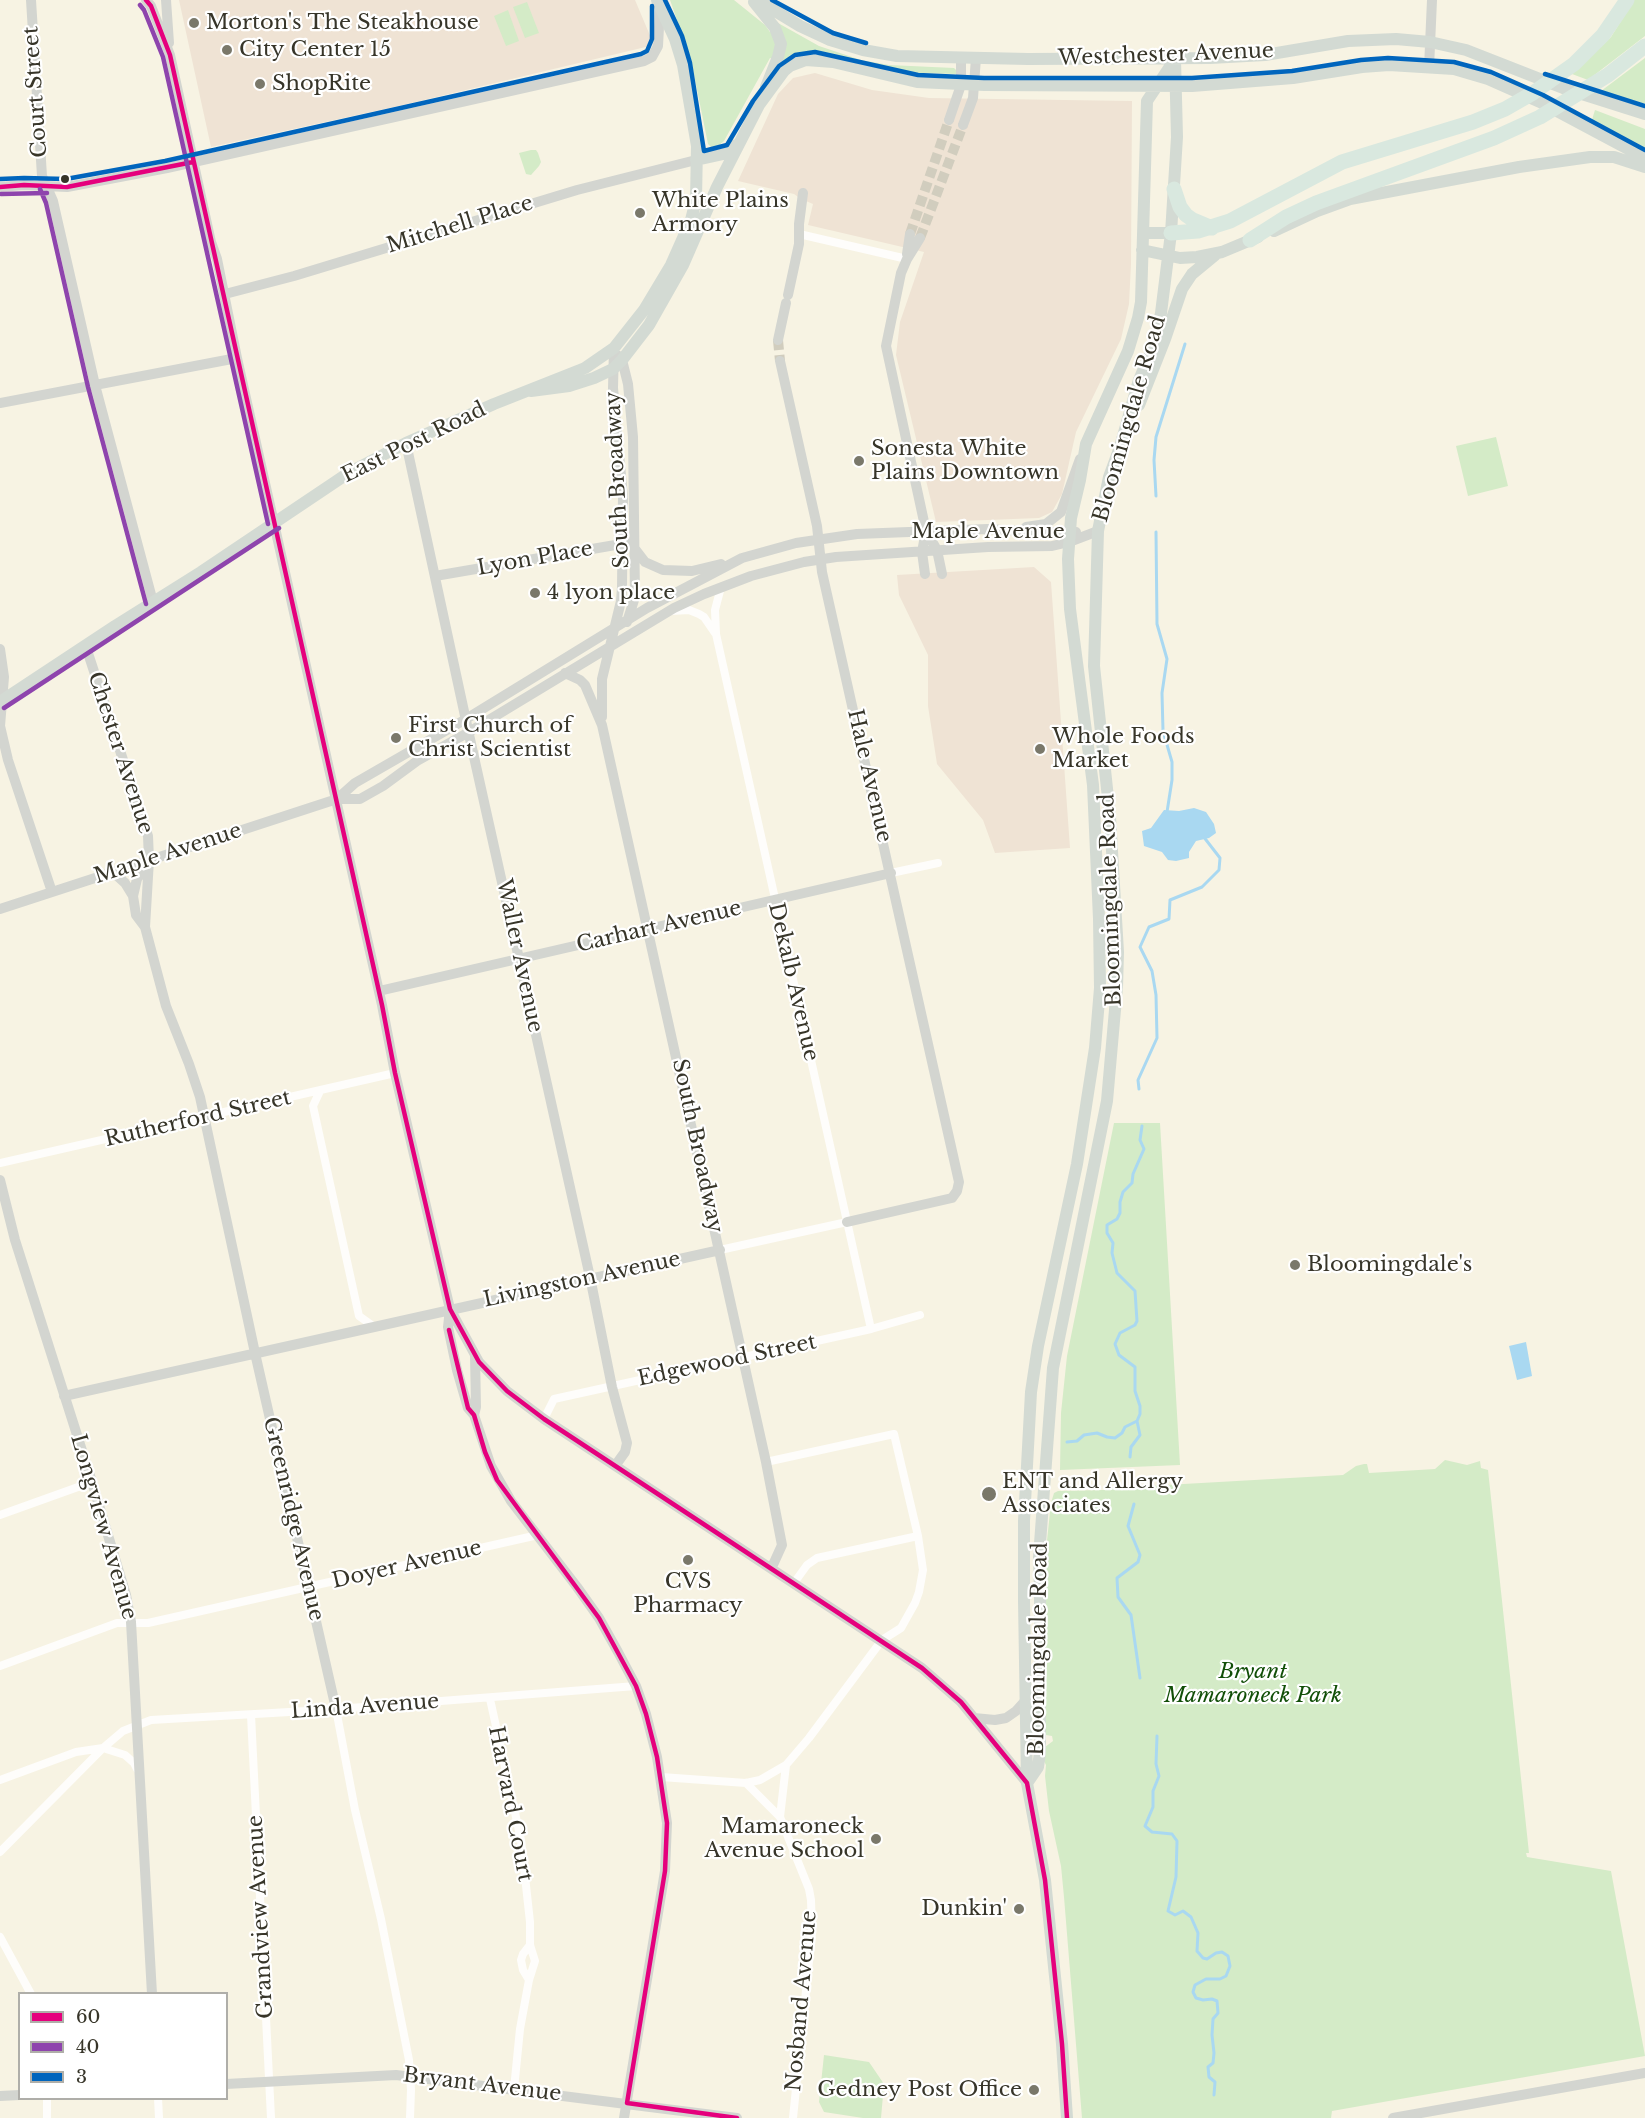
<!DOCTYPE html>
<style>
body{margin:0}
#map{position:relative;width:1645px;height:2118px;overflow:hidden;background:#f7f3e3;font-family:"Libre Baskerville",serif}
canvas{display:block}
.legend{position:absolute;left:18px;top:1992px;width:210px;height:108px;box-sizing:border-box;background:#fff;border:2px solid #afaea9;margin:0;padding:8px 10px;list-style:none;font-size:18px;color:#373529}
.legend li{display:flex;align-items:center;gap:12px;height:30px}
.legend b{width:30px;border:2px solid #afaea9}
</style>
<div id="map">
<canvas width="1645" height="2118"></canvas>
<ul class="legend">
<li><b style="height:8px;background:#e5007d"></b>60</li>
<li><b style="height:8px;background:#8e44ad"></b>40</li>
<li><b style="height:8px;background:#0065bd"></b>3</li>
</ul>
</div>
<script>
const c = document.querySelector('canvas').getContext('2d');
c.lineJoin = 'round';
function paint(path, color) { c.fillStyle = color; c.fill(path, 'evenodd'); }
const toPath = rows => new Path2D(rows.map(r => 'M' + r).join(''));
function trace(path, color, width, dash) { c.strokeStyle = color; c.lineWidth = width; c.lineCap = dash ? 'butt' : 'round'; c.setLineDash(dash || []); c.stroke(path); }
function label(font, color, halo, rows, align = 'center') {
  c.font = font + ' "Libre Baskerville",serif'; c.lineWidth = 4.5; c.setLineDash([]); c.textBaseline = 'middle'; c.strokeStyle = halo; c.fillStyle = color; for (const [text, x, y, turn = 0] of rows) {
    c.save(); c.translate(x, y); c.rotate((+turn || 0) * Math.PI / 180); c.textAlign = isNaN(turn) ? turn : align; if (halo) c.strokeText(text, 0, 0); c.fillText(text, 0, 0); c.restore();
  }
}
paint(toPath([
 [179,0,635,0,654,45,403,105,211,147],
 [815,73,872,90,929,98,1132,101,1131,264,1129,304,1121,339,1076,432,1062,494,1052,512,1039,518,936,522,896,355,900,322,924,252,808,225,813,204,801,199,794,194,738,181,778,94,793,78],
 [1034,567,1051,582,1070,848,995,853,983,820,937,764,928,706,928,655,899,595,897,575]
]), '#efe3d4');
paint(toPath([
 [670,0,734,0,765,25,770,32,778,23,819,46,861,60,889,65,954,68,956,70,956,74,918,73,892,70,818,54,797,55,783,64,770,58,724,141,717,147,712,148,708,144,691,60],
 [1634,0,1645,0,1645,36,1588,80,1572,74,1611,37],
 [527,2,539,33,525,38,513,7],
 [508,10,519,41,506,46,494,16],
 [1645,58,1645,104,1601,91],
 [1595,110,1645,129,1645,150,1591,123],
 [531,150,536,150,538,153,541,162,539,166,531,175,526,174,519,153],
 [1496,437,1508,486,1468,496,1456,446],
 [1114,1123,1160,1123,1180,1465,1060,1470,1061,1413,1067,1356],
 [1445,1460,1467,1465,1480,1461,1481,1468,1488,1470,1529,1853,1526,1853,1527,1857,1611,1871,1645,2056,1332,2111,1331,2118,1082,2118,1064,1897,1061,1866,1049,1811,1045,1776,1046,1765,1044,1761,1045,1747,1053,1741,1052,1736,1046,1735,1045,1731,1045,1559,1051,1503,1054,1493,1058,1491,1103,1490,1148,1486,1343,1475,1356,1466,1364,1464,1367,1464,1369,1473,1435,1469],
 [824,2055,869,2062,884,2084,881,2118,863,2118,824,2112,819,2102]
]), '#d4ebc7');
paint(toPath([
 [1194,808,1206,812,1214,824,1216,833,1209,838,1196,841,1189,852,1189,858,1176,861,1168,860,1162,852,1144,846,1142,831,1151,828,1164,810,1179,811],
 [1526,1342,1532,1376,1517,1380,1509,1346]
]), '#a9d8f1');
trace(toPath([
 [1156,496,1154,460,1156,437,1185,344],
 [1156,532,1157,624,1167,659,1162,693,1163,731,1172,762,1172,780,1167,812],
 [1139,1089,1138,1080,1157,1038,1156,995,1152,971,1140,947,1149,927,1169,919,1170,900,1202,887,1219,870,1220,858,1203,836],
 [1067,1442,1077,1441,1084,1435,1097,1433,1107,1437,1115,1438,1122,1433,1125,1427,1137,1421],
 [1130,1457,1131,1447,1140,1435,1137,1421,1140,1414,1140,1406,1135,1391,1135,1367,1119,1355,1115,1344,1120,1333,1135,1325,1137,1321,1135,1291,1117,1273,1112,1253,1113,1243,1107,1233,1107,1225,1117,1219,1120,1213,1120,1202,1123,1192,1132,1183,1133,1174,1144,1149,1140,1140,1142,1126],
 [1134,1504,1128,1526,1140,1555,1138,1562,1117,1578,1118,1597,1131,1615,1140,1678],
 [1157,1736,1156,1764,1159,1776,1153,1791,1153,1807,1145,1826,1152,1832,1172,1834,1177,1841,1176,1877,1168,1911,1175,1915,1183,1911,1191,1917,1198,1933,1197,1951,1203,1958,1207,1959,1216,1953,1222,1952,1228,1956,1230,1966,1226,1976,1220,1979,1206,1979,1195,1985,1193,1992,1196,1998,1203,2000,1212,1999,1217,2001,1218,2013,1213,2019,1212,2035,1214,2053,1213,2063,1208,2067,1209,2077,1215,2082,1214,2095]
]), '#a9d8f1', 3);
trace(toPath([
 [910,234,949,120],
 [920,238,963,125],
 [778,340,780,361]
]), '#d1cdbe', 10, [10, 5]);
trace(toPath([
 [799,234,907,259],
 [721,587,715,610,716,634,871,1329],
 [671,611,689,610,699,614,704,617,715,633],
 [891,873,938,863],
 [320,1091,313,1106,359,1316,373,1326],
 [0,1163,395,1073],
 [720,1250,847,1222],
 [544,1419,554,1399,871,1329,920,1315],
 [0,1515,92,1482],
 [794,1583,807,1565,817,1558,918,1536],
 [0,1666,117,1623,148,1623,538,1535],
 [490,1699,521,1840,530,1922,530,1945,535,1961,529,1980,520,2029,514,2089],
 [336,1709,355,1810,381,1919,409,2060,411,2090,410,2118],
 [251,1715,271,2118],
 [661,1777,746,1783,760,1780,786,1765,809,1738,882,1640,901,1628,915,1603,919,1592,923,1570,918,1536,894,1434,766,1462],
 [0,1780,76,1752,103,1748,123,1731,151,1720,324,1710,636,1686],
 [746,1783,780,1817,809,1889,811,1900,812,1932,793,2118],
 [780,1817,786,1765],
 [0,1852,103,1748,125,1755,134,1763,137,1769],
 [0,1937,31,1994],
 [529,1980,523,1970,521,1960,523,1954,530,1945],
 [47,2098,47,2118],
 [158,2098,159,2118]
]), '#fefdfb', 8);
trace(toPath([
 [31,0,42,176,53,201,95,385,153,602],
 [146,0,151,6,170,55,211,242,217,259,237,358,382,1005,395,1073,450,1309,479,1362,507,1391,544,1419,922,1668,961,1702,1027,1783],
 [166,0,169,43],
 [1429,68,1432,0],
 [949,120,961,85,961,58],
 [963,125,973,98,976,58],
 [0,187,24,185,67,187,167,168,644,61,652,57,658,46,660,8],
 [920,238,907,259,901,273,886,346,926,531,937,550,942,574],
 [907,254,910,234],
 [225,294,294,276,577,190,696,160],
 [788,295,799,244,799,224,803,193],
 [778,340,786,303],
 [619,356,622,360,628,384,633,437,635,597,627,622],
 [780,361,817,526,822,572,959,1182,957,1191,952,1198,847,1222],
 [0,403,237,358],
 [406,443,470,739,590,1277,612,1387,627,1443,625,1452,615,1466],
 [1026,527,1046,524,1061,512,1080,459],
 [635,549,645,562,663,570,692,571,721,564],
 [925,574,922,552,926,531],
 [435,576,627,543],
 [86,647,148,836,149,860,145,927,166,1006,189,1064,200,1097,255,1353,336,1709],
 [0,649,4,677,0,726,8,760,52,892],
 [565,673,580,680,585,685,602,725,766,1462,781,1540,782,1545,772,1567],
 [602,717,602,679,621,601,622,587,623,497,613,388,614,348],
 [337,799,355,783,466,719,647,608,742,558,796,543,857,534,987,529,1039,532,1076,532],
 [113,872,125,883,133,896,136,915,145,927],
 [133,896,137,879,148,863],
 [0,909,337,799,360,799,383,786,417,761,469,732,674,608,704,594,751,576,804,562,836,557,988,547,1052,546,1069,542,1098,531],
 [379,991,891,873],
 [0,1180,15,1240,92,1482,126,1595,131,1622,152,1994],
 [450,1309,448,1327,457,1370,468,1408,474,1415,491,1466,511,1501,577,1587,599,1618,618,1652,636,1686,646,1714,657,1757,667,1823,665,1871,624,2118],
 [64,1396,720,1250],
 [474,1415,476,1407,475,1355],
 [974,1718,995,1720,1006,1718,1016,1711,1025,1701],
 [226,2084,396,2075,737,2118],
 [0,2096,20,2095],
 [1393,2118,1645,2073]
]), '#d3d5d0', 10);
trace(toPath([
 [757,0,800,26,830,40,863,50,897,56,1028,59,1210,58,1265,55,1348,41,1396,39,1430,42,1466,50,1563,88,1645,114],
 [754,2,775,28,781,44,778,57,766,87],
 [696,160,728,153,736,145],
 [1274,231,1317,211,1350,199,1519,167,1590,157,1614,157,1645,167],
 [1143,233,1171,233],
 [1142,250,1180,258,1197,257,1222,252,1258,237],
 [531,391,569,386,594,378,613,369,622,360,649,325,683,265,717,187,759,105,784,71,790,66,806,60,833,62,917,82,984,85,1192,86,1293,78,1362,67,1389,65,1454,69,1488,79,1540,102,1645,158],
 [1139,405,1165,339,1182,289,1192,274,1215,255],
 [0,702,115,626,201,572,350,472,406,443,494,404,585,368,614,348,644,310,671,265,691,220,696,200,697,146,683,65,675,39,657,0],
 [1027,1783,1038,1767,1040,1752,1040,1591,1039,1557,1053,1368,1107,1101,1117,987,1118,952,1110,817,1094,666,1098,531,1109,477,1120,447,1139,380,1153,347,1161,313,1171,233,1177,137,1175,59],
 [1067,2118,1062,2044,1045,1880,1027,1783,1024,1601,1024,1521,1031,1392,1038,1346,1077,1164,1095,1048,1100,988,1099,919,1093,785,1070,609,1068,559,1071,518,1080,480,1086,444,1128,351,1138,318,1141,302,1147,101,1175,59]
]), '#d3dad3', 12);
trace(toPath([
 [1174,189,1180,207,1186,215,1193,220,1212,228],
 [1171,233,1198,231,1230,221,1342,162,1473,122,1505,109,1533,93,1574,64,1603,35,1627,0],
 [1250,240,1286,217,1316,203,1494,138,1540,117,1608,75,1645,46]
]), '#d9e8df', 15);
trace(toPath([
 [146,0,151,6,170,55,382,1005,395,1073,450,1309,479,1362,507,1391,544,1419,922,1668,961,1702,1027,1783,1045,1880,1062,2044,1067,2118],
 [0,187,24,185,67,187,193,162],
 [449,1330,468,1408,474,1415,485,1452,497,1480,599,1618,636,1686,646,1714,657,1757,667,1823,665,1871,627,2103,737,2118]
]), '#e5007d', 4.5);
trace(toPath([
 [140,5,144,10,163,57,268,524],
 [40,189,46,203,88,387,146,604],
 [1,194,47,193],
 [4,708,279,528]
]), '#8e44ad', 4.5);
trace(toPath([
 [665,0,682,36,690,63,704,151,727,145,753,101,779,66,795,55,815,52,918,75,984,78,1192,78,1292,71,1361,60,1388,58,1454,62,1491,72,1543,95,1645,150],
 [772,0,833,33,866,43],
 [1545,74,1645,106],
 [0,179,24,178,66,179,165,161,641,54,647,51,652,39,652,6]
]), '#0065bd', 4.5);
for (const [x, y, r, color] of [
 [194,23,6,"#7a786a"],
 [227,50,6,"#7a786a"],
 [260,84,6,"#7a786a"],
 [65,179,5,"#373529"],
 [640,213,6,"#7a786a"],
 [859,461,6,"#7a786a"],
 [535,593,6,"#7a786a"],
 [396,738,6,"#7a786a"],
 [1040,749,6,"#7a786a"],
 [1295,1265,6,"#7a786a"],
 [989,1494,8,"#7a786a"],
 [688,1560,6,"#7a786a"],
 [876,1839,6,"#7a786a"],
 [1019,1909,6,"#7a786a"],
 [1034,2090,6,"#7a786a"]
]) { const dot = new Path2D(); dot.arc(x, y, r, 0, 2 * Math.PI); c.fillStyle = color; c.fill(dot); trace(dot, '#fff', 2); }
label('21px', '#373529', '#fff', [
 ["Morton's The Steakhouse",206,23],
 ["City Center 15",239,50],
 ["ShopRite",272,84],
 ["White Plains",652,201],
 ["Armory",652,225],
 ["Sonesta White",871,449],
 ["Plains Downtown",871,473],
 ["4 lyon place",547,593],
 ["First Church of",408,726],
 ["Christ Scientist",408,750],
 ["Whole Foods",1052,737],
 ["Market",1052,761],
 ["Bloomingdale's",1307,1265],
 ["ENT and Allergy",1002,1482],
 ["Associates",1002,1506],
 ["CVS",688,1582,"center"],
 ["Pharmacy",688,1606,"center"],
 ["Mamaroneck",864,1827,"right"],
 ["Avenue School",864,1851,"right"],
 ["Dunkin'",1007,1909,"right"],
 ["Gedney Post Office",1022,2090,"right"]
], 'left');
label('21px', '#373529', '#fff', [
 ["Westchester Avenue",1166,55,-2],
 ["Court Street",36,92,-94],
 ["Mitchell Place",460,225,-17],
 ["Bloomingdale Road",1130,419,-74],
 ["East Post Road",414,443,-26],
 ["South Broadway",618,480,-93],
 ["Maple Avenue",988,532],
 ["Lyon Place",535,559,-10],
 ["Chester Avenue",120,753,72],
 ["Hale Avenue",869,776,77],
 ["Maple Avenue",168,854,-18],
 ["Bloomingdale Road",1111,900,-92],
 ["Carhart Avenue",659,927,-13],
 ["Waller Avenue",519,956,78],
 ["Dekalb Avenue",793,982,77],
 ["Rutherford Street",198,1119,-13],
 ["South Broadway",697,1146,78],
 ["Livingston Avenue",582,1280,-12],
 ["Edgewood Street",727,1361,-12],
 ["Greenridge Avenue",293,1519,77],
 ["Longview Avenue",103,1527,74],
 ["Doyer Avenue",407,1565,-13],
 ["Bloomingdale Road",1039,1649,-89],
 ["Linda Avenue",365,1707,-4],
 ["Harvard Court",510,1804,79],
 ["Grandview Avenue",261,1917,-93],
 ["Nosband Avenue",802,2001,-85],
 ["Bryant Avenue",482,2085,7]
]);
label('italic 21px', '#124f08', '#fff', [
 ["Bryant",1253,1672],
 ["Mamaroneck Park",1253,1696]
]);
</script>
